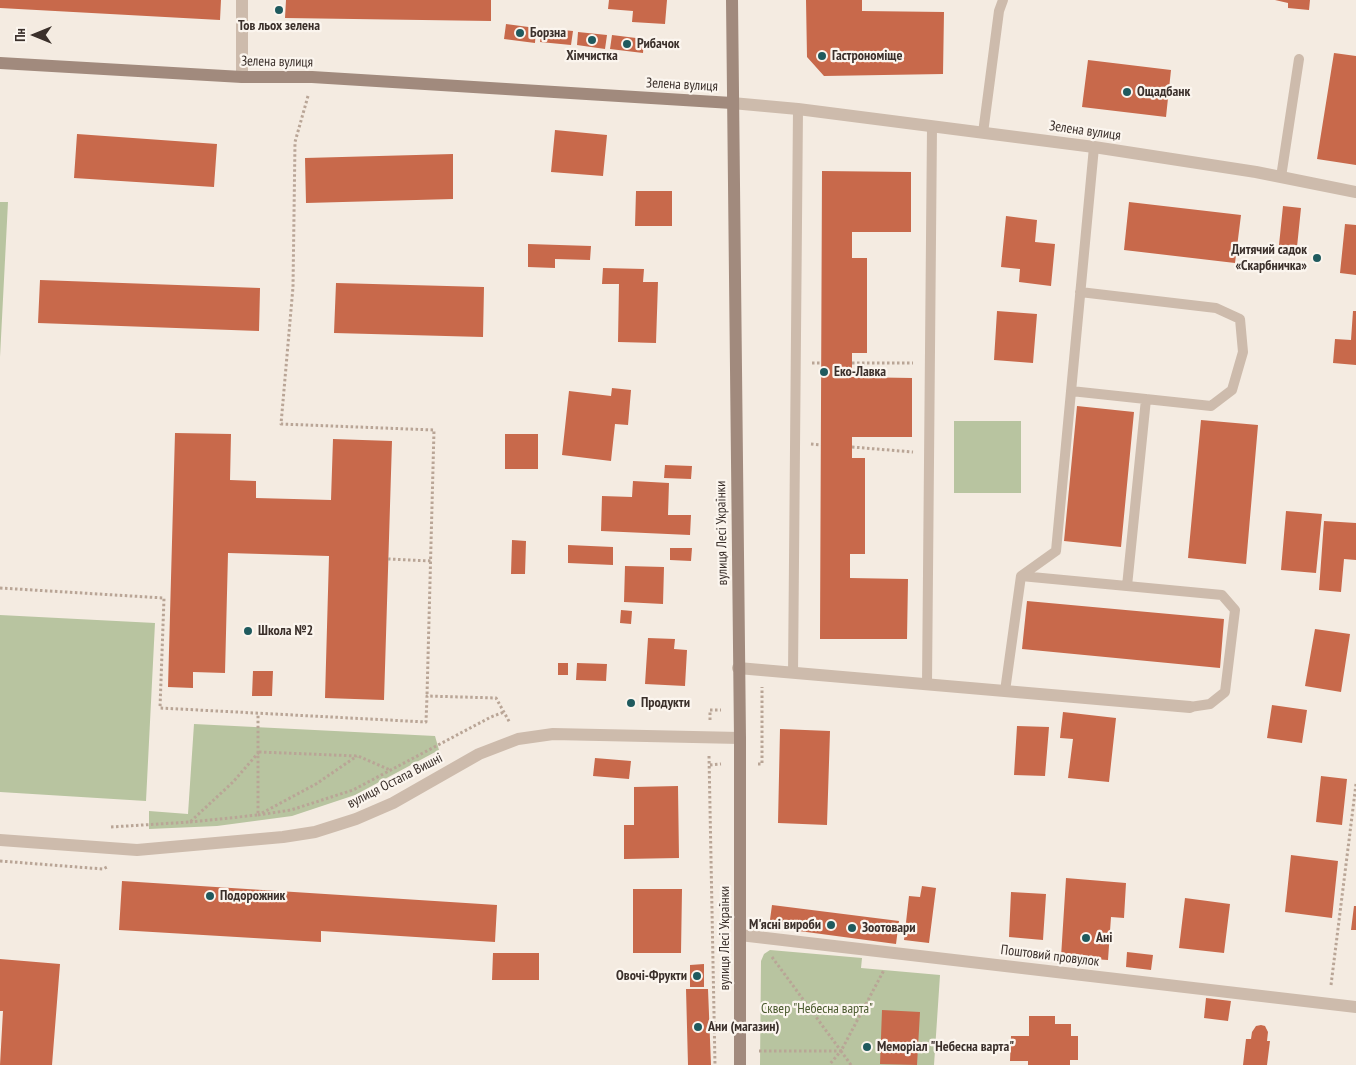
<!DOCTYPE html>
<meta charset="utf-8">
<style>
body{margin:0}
#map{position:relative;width:1356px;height:1065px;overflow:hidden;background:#f4ebe1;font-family:"PT Sans Narrow",sans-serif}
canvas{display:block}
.north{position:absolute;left:10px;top:10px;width:50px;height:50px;-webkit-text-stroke:4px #fbf5ee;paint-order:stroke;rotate:270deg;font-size:14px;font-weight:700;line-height:20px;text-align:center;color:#3b302b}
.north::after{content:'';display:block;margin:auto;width:18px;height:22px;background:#3b302b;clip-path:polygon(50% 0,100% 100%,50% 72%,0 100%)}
</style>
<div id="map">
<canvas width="1356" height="1065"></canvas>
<div class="north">Пн</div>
</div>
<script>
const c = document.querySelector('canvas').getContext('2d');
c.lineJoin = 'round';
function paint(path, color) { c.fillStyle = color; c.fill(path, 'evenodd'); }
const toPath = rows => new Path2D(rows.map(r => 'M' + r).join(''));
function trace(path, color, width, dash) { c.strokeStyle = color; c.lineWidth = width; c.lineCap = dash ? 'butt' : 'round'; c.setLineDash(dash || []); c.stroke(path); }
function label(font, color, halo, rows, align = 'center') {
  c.font = font + ' "PT Sans Narrow",sans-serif'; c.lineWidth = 4.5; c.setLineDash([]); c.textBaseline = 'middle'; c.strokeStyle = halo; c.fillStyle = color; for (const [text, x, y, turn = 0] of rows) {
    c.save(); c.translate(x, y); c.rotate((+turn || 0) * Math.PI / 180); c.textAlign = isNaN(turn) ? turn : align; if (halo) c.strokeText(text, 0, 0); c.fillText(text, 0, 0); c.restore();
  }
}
paint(toPath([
 [0,202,8,202,0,357],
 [954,421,1021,421,1021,493,954,493],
 [0,615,155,623,146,801,0,792],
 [194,724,435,736,439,750,355,795,292,816,217,826,149,829,149,811,188,814],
 [770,950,862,958,861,968,940,975,934,1065,760,1065,761,961,764,954]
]), '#b8c4a0');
paint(toPath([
 [0,0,221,0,220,20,0,8],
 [286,0,491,0,491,21,285,18],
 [609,0,667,0,665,24,632,22,633,11,608,9],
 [806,0,862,0,862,11,944,12,943,74,824,76,807,57],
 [1275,0,1310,0,1309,10,1288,8,1288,3],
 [506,24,536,28,535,43,504,39],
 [542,28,573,31,571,45,540,42],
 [578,32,607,35,605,49,577,45],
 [612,35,644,39,643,53,610,49],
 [1334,53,1356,56,1356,165,1317,159],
 [1088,60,1171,70,1166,117,1082,107],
 [555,130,607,135,603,176,551,172],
 [77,134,217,144,214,187,74,178],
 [453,154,453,199,306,203,305,158],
 [822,171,911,172,911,232,852,232,852,258,867,258,867,353,852,353,852,377,912,378,912,437,852,437,852,458,865,458,865,554,850,554,850,578,908,579,907,639,820,639],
 [636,191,672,191,672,226,635,226],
 [1129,202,1241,215,1235,263,1124,250],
 [1283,206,1301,208,1297,247,1279,245],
 [1006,216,1037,220,1035,242,1055,244,1051,286,1019,282,1020,269,1001,267],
 [1345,224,1356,225,1356,275,1340,273],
 [528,244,591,246,590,260,555,259,555,268,528,267],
 [603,268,644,269,643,282,658,282,656,343,618,342,619,284,602,284],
 [40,280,260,288,259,331,38,323],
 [336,283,484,287,483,337,334,333],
 [997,311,1037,314,1033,363,994,360],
 [1353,311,1356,311,1356,365,1333,363,1335,339,1351,340],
 [612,388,631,390,628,425,615,424,611,461,562,455,569,391,611,396],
 [1077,406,1134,412,1121,547,1064,541],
 [1201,420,1258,425,1246,564,1188,558],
 [175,433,231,434,230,480,256,481,256,498,331,500,333,439,392,441,384,700,325,698,329,556,228,553,225,673,193,672,193,688,168,687],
 [505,434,538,434,538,469,505,469],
 [665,465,692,466,691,479,664,478],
 [633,481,669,483,668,515,691,515,690,535,601,531,602,496,632,497],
 [1286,511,1322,514,1316,573,1281,570],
 [1324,521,1356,523,1356,560,1344,559,1341,592,1319,590],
 [512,540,526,541,525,574,511,574],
 [568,545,613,547,613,565,568,563],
 [670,548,692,548,691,561,670,560],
 [625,566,664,567,663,604,624,602],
 [1027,601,1224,619,1220,668,1022,649],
 [621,610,632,611,631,624,620,623],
 [1315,629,1350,634,1341,692,1305,686],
 [648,638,675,639,674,649,687,650,685,686,645,684],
 [558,663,568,663,568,675,558,675],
 [577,663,607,664,606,681,576,680],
 [253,671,273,671,272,696,252,696],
 [1272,705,1307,710,1302,743,1267,738],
 [1063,712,1116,718,1109,782,1068,778,1073,739,1060,738],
 [1017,726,1049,727,1045,776,1014,775],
 [780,729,830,731,827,825,778,823],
 [595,758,631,761,629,779,593,776],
 [1321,776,1347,779,1342,825,1316,822],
 [678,786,679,858,624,859,624,825,634,825,634,787],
 [1291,855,1338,861,1332,918,1285,912],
 [1066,878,1126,883,1124,918,1111,917,1108,960,1061,957],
 [122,881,497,905,495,942,321,931,321,942,119,930],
 [922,886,936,888,929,943,904,940,909,896,920,897],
 [633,889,682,889,681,953,633,953],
 [1011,892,1046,894,1043,940,1009,937],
 [1185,898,1230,904,1224,953,1179,948],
 [772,905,899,921,896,944,769,927],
 [1354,906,1356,906,1356,930,1351,930],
 [1127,952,1153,955,1151,970,1126,967],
 [493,953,539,953,539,980,492,980],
 [0,959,60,964,52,1065,0,1065,3,1011,0,1011],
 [704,964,704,987,690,987,690,965],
 [686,989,708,989,711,1065,688,1065],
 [1206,998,1231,1001,1228,1021,1204,1018],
 [882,1010,920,1012,917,1065,880,1064],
 [1029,1016,1055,1016,1055,1024,1071,1024,1071,1036,1078,1036,1078,1060,1070,1060,1070,1065,1028,1065,1028,1061,1010,1061,1011,1036,1029,1036],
 [1261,1025,1265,1026,1268,1032,1267,1041,1270,1041,1267,1065,1243,1065,1246,1039,1251,1039,1252,1032,1256,1026]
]), '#c8694b');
trace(toPath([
 [308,96,295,142,293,287,281,424,434,430,427,696],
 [812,363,821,363],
 [852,363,913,363],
 [811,444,821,445],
 [852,447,913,452],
 [388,559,431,561],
 [0,588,164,598,160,708,426,722,427,696,496,698,510,723],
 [710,720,710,710,721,710],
 [259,752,358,756,390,770],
 [709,756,715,1065],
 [758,764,762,764,762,687],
 [710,765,721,764],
 [262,813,316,784,357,756],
 [258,815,291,810,353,790,491,717,504,712],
 [190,822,258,815,258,714],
 [111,827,190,822,233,782,259,752],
 [0,861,103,869,107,867],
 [772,957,841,1051,829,1065],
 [1331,985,1356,784],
 [759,1051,841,1051],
 [851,1065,841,1051,884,970]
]), '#b9a596', 3, [2.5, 2.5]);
trace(toPath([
 [983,133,999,11,1003,0],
 [1281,177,1299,59],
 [1071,391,1211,406,1232,390,1243,352,1240,319,1216,308,1080,292],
 [1021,576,1222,595,1235,610,1225,692,1210,704,1190,707],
 [1127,586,1146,399],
 [793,673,798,109],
 [927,684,932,127],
 [1005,691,1021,576,1056,551,1094,147]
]), '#cdbbac', 10);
trace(toPath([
 [242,77,242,0],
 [732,103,798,109,1094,147,1256,172,1356,192],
 [738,668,1190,707],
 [0,840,137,850,283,837,315,832,356,819,393,803,479,754,518,739,553,734,740,738],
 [740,935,1356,1007]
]), '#cdbbac', 12);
trace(toPath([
 [732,0,740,738,740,1065],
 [0,63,242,77,312,77,732,103]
]), '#a18a7d', 12);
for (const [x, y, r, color] of [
 [279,10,5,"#1f5a5e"],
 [520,33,5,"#1f5a5e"],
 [592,40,5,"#1f5a5e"],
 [627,44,5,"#1f5a5e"],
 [822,56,5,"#1f5a5e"],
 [1127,92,5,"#1f5a5e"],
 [1317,258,5,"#1f5a5e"],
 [824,372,5,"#1f5a5e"],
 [248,631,5,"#1f5a5e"],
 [631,703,5,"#1f5a5e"],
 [210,896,5,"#1f5a5e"],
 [831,925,5,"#1f5a5e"],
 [852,928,5,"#1f5a5e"],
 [1086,938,5,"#1f5a5e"],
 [697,976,5,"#1f5a5e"],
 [698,1027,5,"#1f5a5e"],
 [867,1047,5,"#1f5a5e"]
]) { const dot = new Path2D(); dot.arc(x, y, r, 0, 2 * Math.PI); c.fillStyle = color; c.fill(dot); trace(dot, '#fbf5ee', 2); }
label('bold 14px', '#3b302b', '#fbf5ee', [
 ["Тов льох зелена",279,26,"center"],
 ["Борзна",530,33],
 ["Рибачок",637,44],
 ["Хімчистка",592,56,"center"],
 ["Гастрономіще",832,56],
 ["Ощадбанк",1137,92],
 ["Дитячий садок",1307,250,"right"],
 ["«Скарбничка»",1307,266,"right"],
 ["Еко-Лавка",834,372],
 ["Школа №2",258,631],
 ["Продукти",641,703],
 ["Подорожник",220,896],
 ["М'ясні вироби",821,925,"right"],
 ["Зоотовари",862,928],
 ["Ані",1096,938],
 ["Овочі-Фрукти",687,976,"right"],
 ["Ани (магазин)",708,1027],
 ["Меморіал \"Небесна варта\"",877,1047]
], 'left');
label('14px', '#3b302b', '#fbf5ee', [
 ["Зелена вулиця",277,62,1],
 ["Зелена вулиця",682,85,3],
 ["Зелена вулиця",1085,131,8],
 ["вулиця Лесі Українки",722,533,-91],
 ["вулиця Остапа Вишні",395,781,-27],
 ["вулиця Лесі Українки",725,938,-90],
 ["Поштовий провулок",1050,956,7]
]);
label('14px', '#4a5a2e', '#fbf5ee', [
 ["Сквер \"Небесна варта\"",817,1009]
]);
</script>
